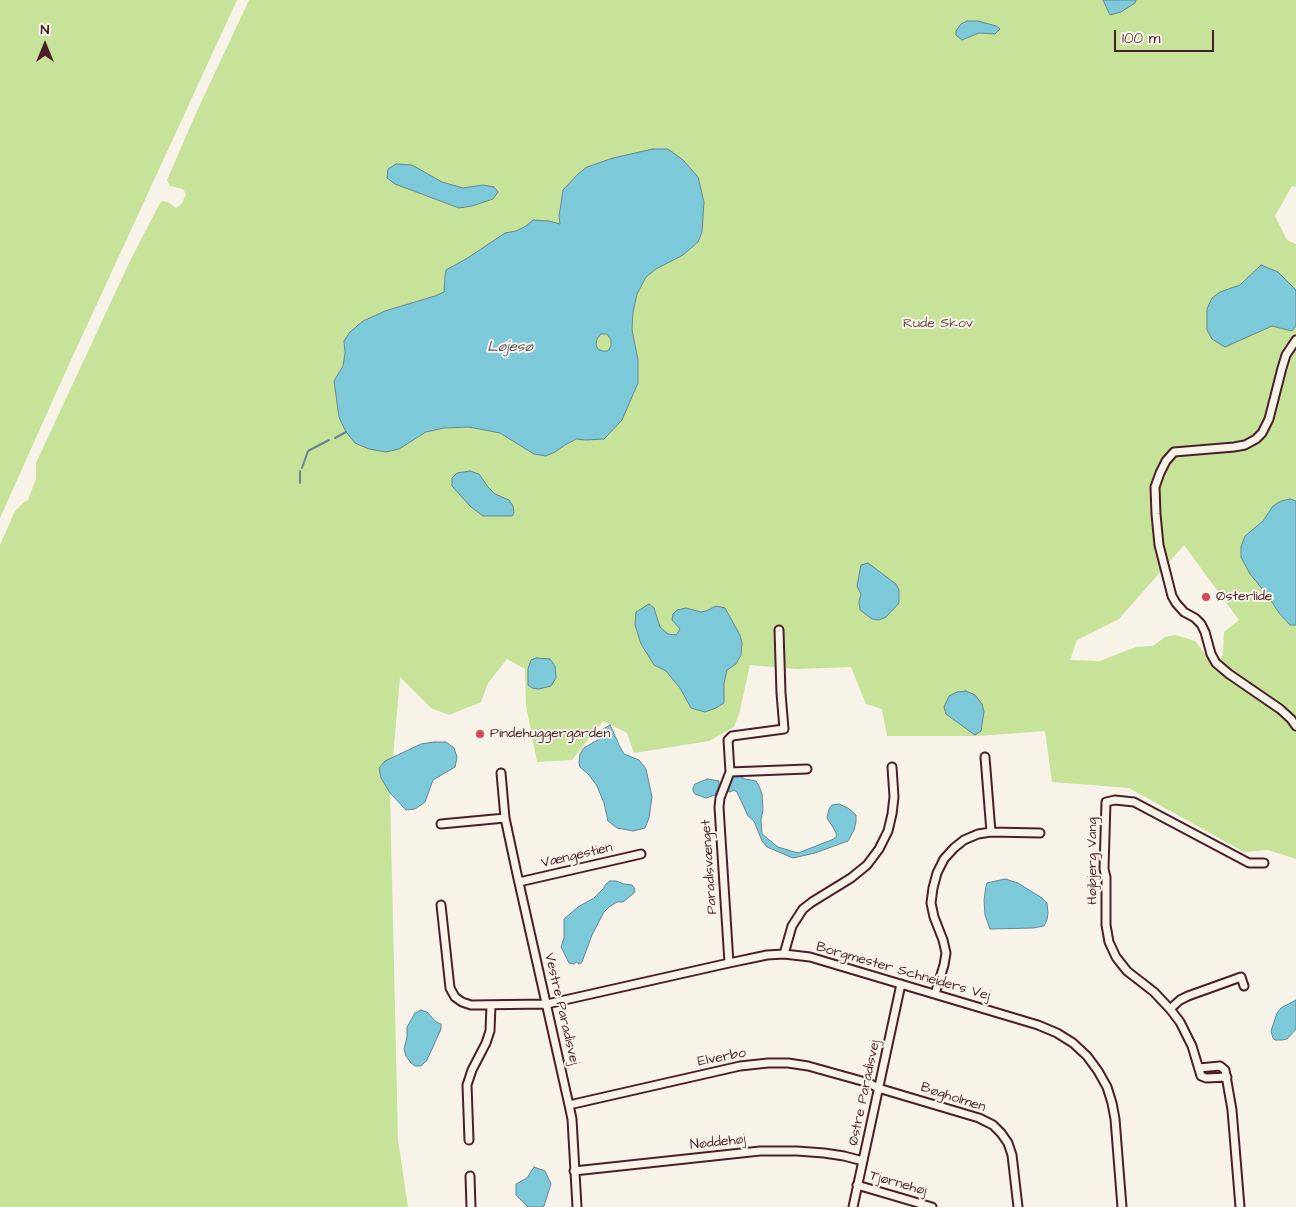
<!DOCTYPE html>
<meta charset="utf-8">
<style>
body{margin:0}
#map{position:relative;width:1296px;height:1207px;overflow:hidden;background:#f7f3e8;font-family:"Architects Daughter",sans-serif}
canvas{display:block}
.north{position:absolute;left:20px;top:20px;width:50px;height:50px;-webkit-text-stroke:4px #f7f3e8;paint-order:stroke;rotate:0deg;font-size:14px;font-weight:700;line-height:20px;text-align:center;color:#4a1f2b}
.north::after{content:'';display:block;margin:auto;width:18px;height:22px;background:#4a1f2b;clip-path:polygon(50% 0,100% 100%,50% 72%,0 100%)}
.scale{position:absolute;left:1114px;top:30px;width:100px;height:22px;box-sizing:border-box;border:2px solid #4a1f2b;border-top:0;padding-left:6px;font-size:15px;line-height:18px;white-space:nowrap;color:#4a1f2b;-webkit-text-stroke:4px #f7f3e8;paint-order:stroke}
</style>
<div id="map">
<canvas width="1296" height="1207"></canvas>
<div class="north">N</div>
<div class="scale">100 m</div>
</div>
<script>
const c = document.querySelector('canvas').getContext('2d');
c.lineJoin = 'round';
function paint(path, color) { c.fillStyle = color; c.fill(path, 'evenodd'); }
const toPath = rows => new Path2D(rows.map(r => 'M' + r).join(''));
function trace(path, color, width, dash) { c.strokeStyle = color; c.lineWidth = width; c.lineCap = dash ? 'butt' : 'round'; c.setLineDash(dash || []); c.stroke(path); }
function label(font, color, halo, rows, align = 'center') {
  c.font = font + ' "Architects Daughter",sans-serif'; c.lineWidth = 4; c.setLineDash([]); c.textBaseline = 'middle'; c.strokeStyle = halo; c.fillStyle = color; for (const [text, x, y, turn = 0] of rows) {
    c.save(); c.translate(x, y); c.rotate((+turn || 0) * Math.PI / 180); c.textAlign = isNaN(turn) ? turn : align; if (halo) c.strokeText(text, 0, 0); c.fillText(text, 0, 0); c.restore();
  }
}
paint(toPath([
 [0,0,237,0,65,373,0,518],
 [249,0,1103,0,1110,15,1135,3,1136,0,1296,0,1296,187,1292,186,1275,216,1287,240,1296,244,1296,501,1290,499,1273,506,1263,521,1246,536,1268,596,1279,613,1290,625,1296,625,1296,721,1218,661,1223,655,1224,632,1239,620,1184,545,1119,619,1077,640,1070,660,1100,661,1136,647,1153,646,1165,637,1176,635,1195,641,1214,665,1227,677,1277,711,1289,721,1296,731,1296,859,1268,850,1244,852,1129,788,1052,782,1045,731,978,736,887,736,882,709,866,704,851,667,797,669,750,665,739,714,734,727,709,741,634,753,627,733,603,721,572,760,537,762,526,705,525,669,507,659,488,683,481,702,449,715,431,708,400,677,393,758,385,761,387,786,390,793,398,1140,408,1207,0,1207,0,545,15,511,23,503,28,500,36,479,36,463,130,261,160,203,162,201,168,202,176,208,182,203,186,194,183,189,170,186,167,180,197,111],
 [613,158,703,223,702,232,698,242,683,255,656,269,646,277,637,294,633,312,632,330,638,360,586,440,576,439,565,445,555,452,500,433,469,427,444,428,426,432,399,449,339,417,334,381,343,366,345,353,344,341,363,321,385,311,435,296,445,292,445,276,446,270,466,259,505,233,516,231,526,226,533,220,549,221,560,225,559,216,560,204,587,167],
 [427,173,442,182,463,188,483,185,459,208,395,184],
 [479,474,488,487,495,494,509,500,452,478],
 [868,563,877,571,896,584,861,594],
 [716,606,736,664,727,670,724,683,723,703,716,708,691,708,680,688,666,671,654,665,641,644,635,625,654,608,660,627,668,634,676,635,680,629,686,608,701,612,706,611],
 [601,334,607,334,611,340,611,346,608,351,602,352,598,349,596,345,597,339]
]), '#c7e299');
const water = toPath([
 [1103,0,1136,0,1135,3,1121,12,1110,15,1103,0],
 [967,21,978,21,996,26,1000,29,995,34,979,33,962,40,956,35,956,31,961,24,967,21],
 [653,149,668,149,683,160,698,177,704,202,702,232,698,242,683,255,656,269,646,277,637,294,633,312,632,330,638,360,638,383,622,420,604,439,586,440,576,439,565,445,555,452,546,456,534,454,500,433,469,427,444,428,426,432,399,449,386,452,369,449,355,443,346,432,339,417,334,381,343,366,345,353,344,341,350,332,363,321,385,311,435,296,444,292,445,276,446,270,466,259,505,233,516,231,526,226,533,220,549,221,560,224,559,216,563,190,578,174,587,167,613,158,653,149],
 [601,334,607,334,611,340,611,346,608,351,602,351,598,349,596,345,597,339,601,334],
 [396,164,412,165,442,182,463,188,483,185,494,187,498,192,493,199,472,206,459,208,395,184,387,178,388,169,396,164],
 [1261,265,1278,272,1296,290,1296,326,1292,331,1272,326,1225,347,1212,339,1207,330,1207,309,1212,298,1220,292,1240,285,1261,265],
 [470,471,479,474,488,487,495,494,509,500,513,506,514,513,512,516,483,516,471,507,452,486,452,478,457,473,470,471],
 [1290,499,1296,501,1296,625,1290,625,1279,613,1268,596,1250,574,1241,557,1241,547,1245,536,1263,521,1273,506,1281,501,1290,499],
 [868,563,896,584,899,590,899,603,886,617,879,620,872,619,860,610,859,602,861,594,857,586,861,565,868,563],
 [649,604,654,608,660,627,668,634,676,635,680,629,672,620,673,614,677,610,686,608,701,612,706,611,716,606,725,608,740,635,742,643,741,655,736,664,727,670,724,683,724,703,716,708,705,712,691,708,680,688,666,671,654,665,641,644,635,625,636,612,649,604],
 [536,658,550,659,555,666,556,678,551,686,539,689,532,688,528,685,528,669,531,660,536,658],
 [966,691,975,695,982,704,984,712,981,731,975,735,946,714,944,707,949,696,957,692,966,691],
 [610,725,620,747,624,754,639,760,646,769,652,797,649,818,645,828,633,831,617,828,608,821,604,803,597,786,589,775,580,767,579,763,580,754,584,748,601,738,603,729,610,725],
 [434,742,446,742,454,748,457,757,455,767,433,780,425,802,415,809,406,810,390,793,381,778,379,768,385,761,421,744,434,742],
 [736,776,740,776,745,779,756,781,759,786,762,794,763,810,761,820,762,834,778,847,798,853,834,839,837,835,834,829,827,818,829,809,832,805,839,804,848,808,856,815,856,822,854,830,848,841,815,853,793,858,767,847,762,841,754,821,748,816,737,792,734,790,730,792,727,791,729,783,732,778,736,776],
 [707,779,719,781,719,785,715,795,706,798,695,794,693,791,693,788,695,784,707,779],
 [1005,879,1018,883,1042,898,1047,903,1048,913,1047,920,1044,926,1033,928,990,929,985,915,984,900,986,886,987,883,1005,879],
 [610,881,616,881,624,884,632,885,635,889,634,893,623,902,617,902,609,907,604,912,592,935,582,962,580,964,576,962,574,964,569,963,561,947,564,938,564,919,578,907,594,898,603,889,606,884,610,881],
 [1296,1000,1296,1029,1287,1039,1282,1040,1275,1040,1273,1038,1271,1031,1277,1013,1281,1008,1296,1000],
 [421,1010,427,1012,436,1022,441,1024,441,1029,427,1060,421,1066,415,1066,411,1063,406,1056,404,1049,407,1037,407,1027,415,1013,421,1010],
 [534,1167,545,1171,551,1184,544,1206,542,1207,528,1207,516,1195,516,1184,527,1178,534,1167]
]);
paint(water, '#7bc9d9');
trace(water, '#678593', 1);
trace(toPath([
 [335,438,346,432],
 [302,468,308,451,329,440],
 [300,483,300,471]
]), '#678593', 2);
const minor = toPath([
 [1296,340,1286,355,1282,368,1269,419,1262,433,1256,439,1245,445,1234,447,1174,452,1166,461,1160,473,1155,487,1156,514,1159,545,1172,596,1176,603,1184,612,1195,618,1201,624,1205,632,1211,654,1216,663,1229,674,1280,709,1291,719,1296,726],
 [985,757,991,832],
 [730,772,807,769],
 [501,773,505,818,517,874,569,1105,572,1119,577,1207],
 [441,824,505,818],
 [519,882,641,854],
 [441,905,450,988,455,997,462,1002,471,1005,547,1004,729,963,767,955,784,954,810,957,1038,1025,1057,1033,1073,1043,1087,1056,1098,1071,1107,1087,1112,1103,1115,1119,1122,1207],
 [784,954,792,926,803,909,812,902,851,878,867,865,879,849,888,831,892,814,894,797,892,767],
 [729,963,719,807,720,798,730,772,728,740,732,736,784,729,781,693,779,630],
 [935,994,944,965,946,953,943,940,934,917,931,903,933,888,937,873,944,859,954,848,964,840,978,834,991,832,1040,833],
 [1170,1009,1180,1000,1188,996,1241,977,1244,986],
 [1199,1068,1220,1066,1225,1070,1232,1110,1240,1207],
 [1227,1077,1206,1078,1201,1076,1192,1046,1180,1022,1170,1009,1154,992,1127,971,1116,957,1109,942,1106,925,1106,877,1104,869,1106,802,1115,800,1134,802,1249,863,1264,863],
 [569,1105,740,1066,768,1063,788,1063,808,1066,869,1083,878,1088,979,1118,993,1125,1001,1133,1008,1143,1012,1155,1018,1207],
 [469,1140,467,1085,472,1070,486,1043,490,1031,491,1005],
 [574,1171,760,1151,797,1151,824,1153,844,1156,863,1161],
 [470,1176,471,1207],
 [857,1185,932,1207],
 [853,1207,901,984]
]);
trace(minor, '#4a1f2b', 11);
trace(minor, '#f7f3e8', 7);
for (const [x, y, r, color] of [
 [1206,597,5,"#d1495b"],
 [480,734,5,"#d1495b"]
]) { const dot = new Path2D(); dot.arc(x, y, r, 0, 2 * Math.PI); c.fillStyle = color; c.fill(dot); trace(dot, '#f7f3e8', 2); }
label('14px', '#695046', '#f7f3e8', [
 ["Rude Skov",938,324]
]);
label('14px', '#4a1f2b', '#f7f3e8', [
 ["Østerlide",1216,597],
 ["Pindehuggergården",490,734]
], 'left');
label('14px', '#4a1f2b', '#f7f3e8', [
 ["Vængestien",577,856,-13],
 ["Højbjerg Vang",1093,861,-90],
 ["Paradisvænget",710,867,-94],
 ["Borgmester Schneiders Vej",903,972,16],
 ["Vestre Paradisvej",561,1009,77],
 ["Elverbo",722,1058,-11],
 ["Østre Paradisvej",865,1093,-78],
 ["Bøgholmen",953,1098,18],
 ["Nøddehøj",718,1143,-6],
 ["Tjørnehøj",898,1184,16]
]);
label('italic 15px', '#59525f', '#f7f3e8', [
 ["Løjesø",510,348]
]);
</script>
